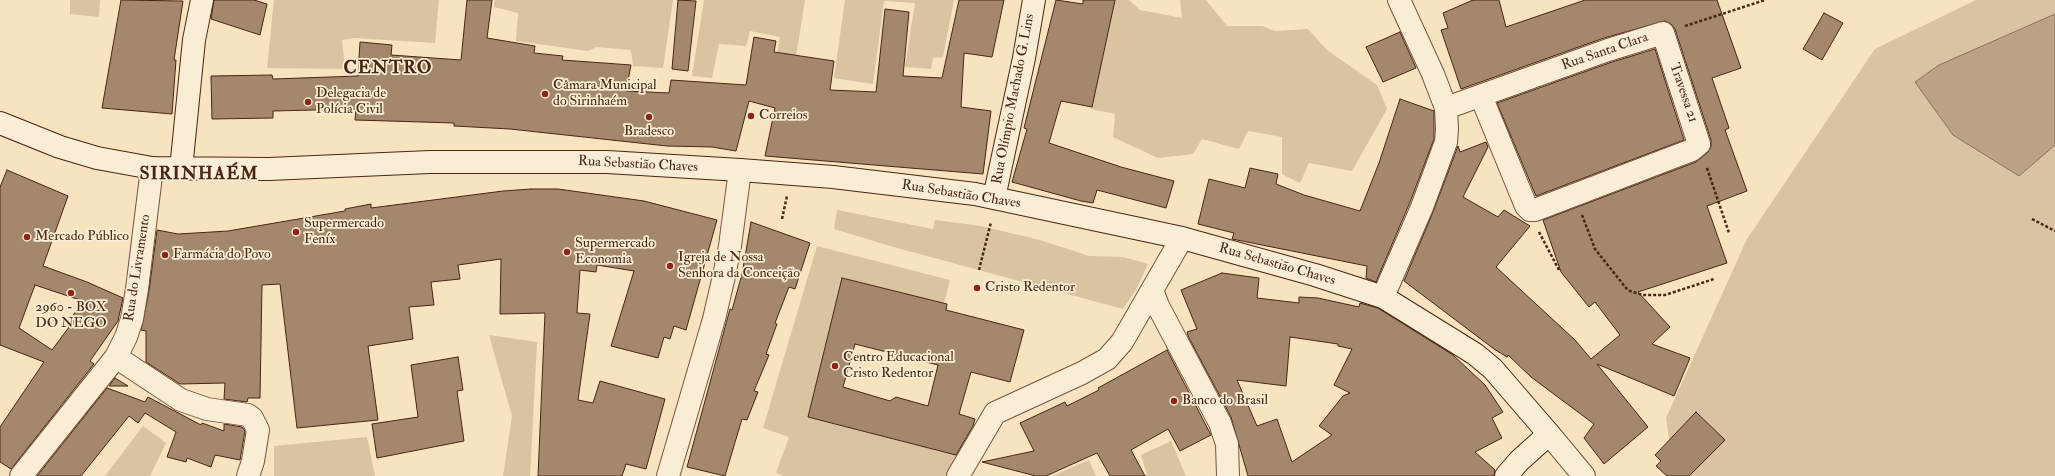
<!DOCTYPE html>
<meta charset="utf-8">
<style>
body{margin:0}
canvas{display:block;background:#f7e3bf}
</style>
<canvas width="2055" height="476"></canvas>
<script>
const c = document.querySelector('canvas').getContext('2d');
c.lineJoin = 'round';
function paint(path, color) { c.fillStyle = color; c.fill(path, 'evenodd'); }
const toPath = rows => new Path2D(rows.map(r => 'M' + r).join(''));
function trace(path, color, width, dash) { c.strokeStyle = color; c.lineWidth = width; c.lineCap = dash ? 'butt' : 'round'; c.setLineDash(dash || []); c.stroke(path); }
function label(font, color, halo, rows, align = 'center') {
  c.font = font + ' "IM FELL Double Pica",serif'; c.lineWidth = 3.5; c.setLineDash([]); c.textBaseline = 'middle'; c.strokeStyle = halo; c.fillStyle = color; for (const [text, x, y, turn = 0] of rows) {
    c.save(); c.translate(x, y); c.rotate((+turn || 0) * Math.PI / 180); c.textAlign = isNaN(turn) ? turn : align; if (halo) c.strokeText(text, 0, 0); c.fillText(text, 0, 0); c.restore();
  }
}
paint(toPath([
 [70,0,100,0,99,17,70,14],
 [274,0,439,0,435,43,354,38,342,40,345,69,267,68],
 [495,0,673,0,663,68,633,66,631,50,596,47,588,51,516,41,518,13,494,7],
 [704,0,805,0,794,70,775,67,780,37,750,31,746,46,719,44,712,78,692,76],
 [845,0,954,0,943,57,933,58,931,69,905,67,915,3,884,1,873,84,834,78],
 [1115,0,1129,0,1140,10,1182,18,1180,0,1206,0,1227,26,1262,26,1275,31,1308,29,1327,50,1377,85,1387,109,1352,171,1309,163,1300,183,1282,174,1282,137,1248,131,1239,149,1202,139,1193,154,1158,158,1113,137,1115,114,1091,109],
 [1976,0,2055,0,2055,476,1675,476,1666,418,1747,239,1875,49],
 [837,210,933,229,935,220,981,226,1040,240,1089,256,1123,257,1148,264,1137,288,1123,309,890,246,834,229],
 [817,246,950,280,944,303,842,278,808,417,963,457,945,476,783,476,776,473,789,437,763,428],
 [489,335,537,342,530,476,503,476,512,416],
 [143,426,166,443,150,476,105,476],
 [367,437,375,476,274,476,274,446],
 [1171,441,1186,476,1143,476,1147,474,1141,455],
 [1089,460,1096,476,1052,476]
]), '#d9c3a2');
const water = toPath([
 [2055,14,2055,145,2019,176,1953,135,1915,82,1939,65,2055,14]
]);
paint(water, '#bca385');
trace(water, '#8e7158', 1);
const building = toPath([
 [121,0,183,1,174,60,176,60,172,114,102,108,121,0],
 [214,0,254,0,267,4,260,35,211,19,214,0],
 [467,0,492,0,487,38,535,46,534,53,563,56,562,60,631,65,626,91,669,93,671,80,746,85,754,37,776,41,774,52,834,61,830,90,876,92,885,9,909,12,903,76,942,78,959,0,1004,0,992,57,964,53,961,107,991,111,983,174,765,156,775,108,749,101,736,151,712,147,667,146,510,129,454,126,454,123,355,120,356,109,273,111,273,118,212,119,211,76,272,75,273,79,358,76,360,42,392,45,391,55,461,60,467,0],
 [678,0,696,1,688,71,672,69,678,0],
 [1056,0,1083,4,1083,0,1115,0,1092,107,1061,101,1049,143,1121,167,1174,181,1166,208,1097,190,1093,203,1081,201,1012,182,1027,129,1024,128,1056,0],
 [1473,0,1499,0,1506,27,1585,0,1717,0,1741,68,1712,78,1729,128,1725,130,1747,191,1707,206,1727,263,1638,292,1670,327,1652,344,1690,358,1674,396,1597,364,1648,427,1604,464,1584,438,1594,424,1531,377,1508,355,1507,357,1494,349,1404,281,1433,212,1458,146,1460,152,1486,142,1488,147,1463,197,1498,217,1504,210,1530,226,1496,267,1575,340,1591,359,1620,335,1595,302,1589,307,1561,272,1543,220,1696,162,1707,153,1711,147,1711,140,1675,29,1671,24,1665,21,1604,38,1461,89,1441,30,1448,28,1443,13,1473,0],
 [1824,13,1843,23,1822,60,1803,49,1824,13],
 [1400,32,1416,68,1383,82,1366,47,1400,32],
 [1655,49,1684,140,1536,196,1497,103,1612,62,1655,49],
 [1400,99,1434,111,1434,139,1410,202,1376,282,1366,278,1367,266,1232,239,1234,233,1198,224,1209,179,1245,188,1250,168,1278,174,1276,184,1304,195,1360,211,1379,163,1400,99],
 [7,170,68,196,43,266,87,282,123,298,118,321,90,361,94,364,11,469,0,462,0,427,44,362,0,345,0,187,7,170],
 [35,285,83,301,72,317,75,319,52,350,19,328,35,285],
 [531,189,558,189,644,201,717,220,686,330,674,326,670,339,664,337,658,358,611,346,634,271,597,265,596,272,580,270,577,313,590,314,578,400,593,403,600,381,665,399,646,469,626,464,622,476,538,476,545,313,500,314,501,259,458,265,460,279,431,282,434,305,409,307,413,339,368,346,378,420,297,428,280,284,262,285,260,398,248,398,247,402,224,399,225,383,180,384,146,362,146,331,141,330,149,291,157,230,178,234,228,231,345,211,345,209,371,204,371,208,503,191,531,189],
 [751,222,810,243,795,289,789,287,775,323,777,324,766,354,769,355,754,391,758,392,747,420,742,419,725,476,687,467,730,309,732,310,742,274,751,222],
 [1222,273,1259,278,1257,298,1299,303,1299,297,1318,298,1359,307,1360,303,1378,308,1453,355,1485,385,1503,412,1492,418,1502,438,1475,452,1495,470,1494,476,1248,476,1231,417,1189,338,1187,332,1197,329,1181,290,1222,273],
 [1290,337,1338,344,1338,346,1352,349,1334,385,1350,393,1343,396,1319,426,1332,435,1292,462,1277,419,1257,426,1237,380,1286,386,1290,337],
 [842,278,947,304,946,310,1024,330,1010,382,971,372,959,414,975,419,973,426,956,455,808,417,842,278],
 [855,344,938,365,928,406,896,397,890,401,843,387,855,344],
 [1167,350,1211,435,1180,451,1168,429,1131,450,1145,476,1110,476,1097,453,1046,476,1036,476,982,462,1034,451,1020,423,1065,402,1067,406,1099,390,1098,388,1167,350],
 [458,357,463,390,457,391,464,441,377,458,372,424,418,417,411,365,458,357],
 [115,378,128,386,109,386,115,378],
 [107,388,145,402,148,397,201,425,202,423,224,431,224,424,242,427,245,431,240,460,215,455,211,467,187,458,186,462,167,457,176,432,145,413,138,423,129,416,81,476,37,476,107,388],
 [1696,412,1725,440,1689,476,1667,476,1656,466,1661,461,1655,455,1696,412]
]);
paint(building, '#a3886d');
trace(building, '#492614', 1);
const street = toPath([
 [1446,108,1608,50,1663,33,1699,144,1692,150,1535,210,1530,210,1526,206,1481,96],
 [1152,290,1158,306,1220,423,1227,444,1228,476],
 [1383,297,1422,207,1446,142,1447,129,1446,108,1433,74,1399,0],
 [116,357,181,400,207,409,248,415,252,418,258,430,253,461,248,476],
 [1549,434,1584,476],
 [21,476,116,357,126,337,132,319,137,289,152,168],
 [668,476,714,319,724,276,730,246,740,170],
 [958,476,995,413,1082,373,1107,359,1122,342,1182,238]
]);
const secondary = toPath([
 [0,123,60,147,97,158,152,168,269,169,430,162,607,162,740,170,833,177,975,194,1182,238,1315,275,1383,297,1475,354,1493,369,1549,434,1519,461,1506,476],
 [181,169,194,40,202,0],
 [994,198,1024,58,1034,0]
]);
trace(street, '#74553f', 24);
trace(secondary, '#492614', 24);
trace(toPath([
 [1685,26,1765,0],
 [1707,168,1729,233],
 [1582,215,1595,249,1626,288,1630,291,1643,295,1665,295,1714,279],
 [782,219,787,196],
 [2032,219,2055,231],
 [1539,232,1559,270],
 [979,270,991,222]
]), '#492614', 2.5, [3, 2]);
trace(street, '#faedd5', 22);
trace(secondary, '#faedd5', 22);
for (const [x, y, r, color] of [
 [545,94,4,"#8f2418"],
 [308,102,4,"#8f2418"],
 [751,116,4,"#8f2418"],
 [649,117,4,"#8f2418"],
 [296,232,4,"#8f2418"],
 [27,237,4,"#8f2418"],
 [567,252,4,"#8f2418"],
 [165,255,4,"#8f2418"],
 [670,266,4,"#8f2418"],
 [977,288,4,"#8f2418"],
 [71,293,4,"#8f2418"],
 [835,366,4,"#8f2418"],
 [1174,401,4,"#8f2418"]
]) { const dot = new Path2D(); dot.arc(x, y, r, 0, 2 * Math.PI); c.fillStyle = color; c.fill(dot); trace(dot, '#faedd5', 1.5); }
label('14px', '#492614', '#faedd5', [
 ["Rua Santa Clara",1605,52,-19],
 ["Travessa 21",1683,93,71],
 ["Rua Olímpio Machado G. Lins",1014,99,-79],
 ["Rua Sebastião Chaves",638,165,3],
 ["Rua Sebastião Chaves",961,195,9],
 ["Rua Sebastião Chaves",1277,265,16],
 ["Rua do Livramento",138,268,-81]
]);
label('14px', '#492614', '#faedd5', [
 ["Câmara Municipal",553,86],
 ["do Sirinhaém",553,102],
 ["Delegacia de",316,94],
 ["Polícia Civil",316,110],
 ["Correios",759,116],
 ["Bradesco",649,132,"center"],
 ["Supermercado",304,224],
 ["Feníx",304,240],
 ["Mercado Público",35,237],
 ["Supermercado",575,244],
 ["Economia",575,260],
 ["Farmácia do Povo",173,255],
 ["Igreja de Nossa",678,258],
 ["Senhora da Conceição",678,274],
 ["Cristo Redentor",985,288],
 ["2960 - BOX",71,308,"center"],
 ["DO NEGO",71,324,"center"],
 ["Centro Educacional",843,358],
 ["Cristo Redentor",843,374],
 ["Banco do Brasil",1182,401]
], 'left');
c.letterSpacing = '1px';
label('bold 18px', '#492614', '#faedd5', [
 ["CENTRO",388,69],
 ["SIRINHAÉM",199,175]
]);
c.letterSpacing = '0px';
</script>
